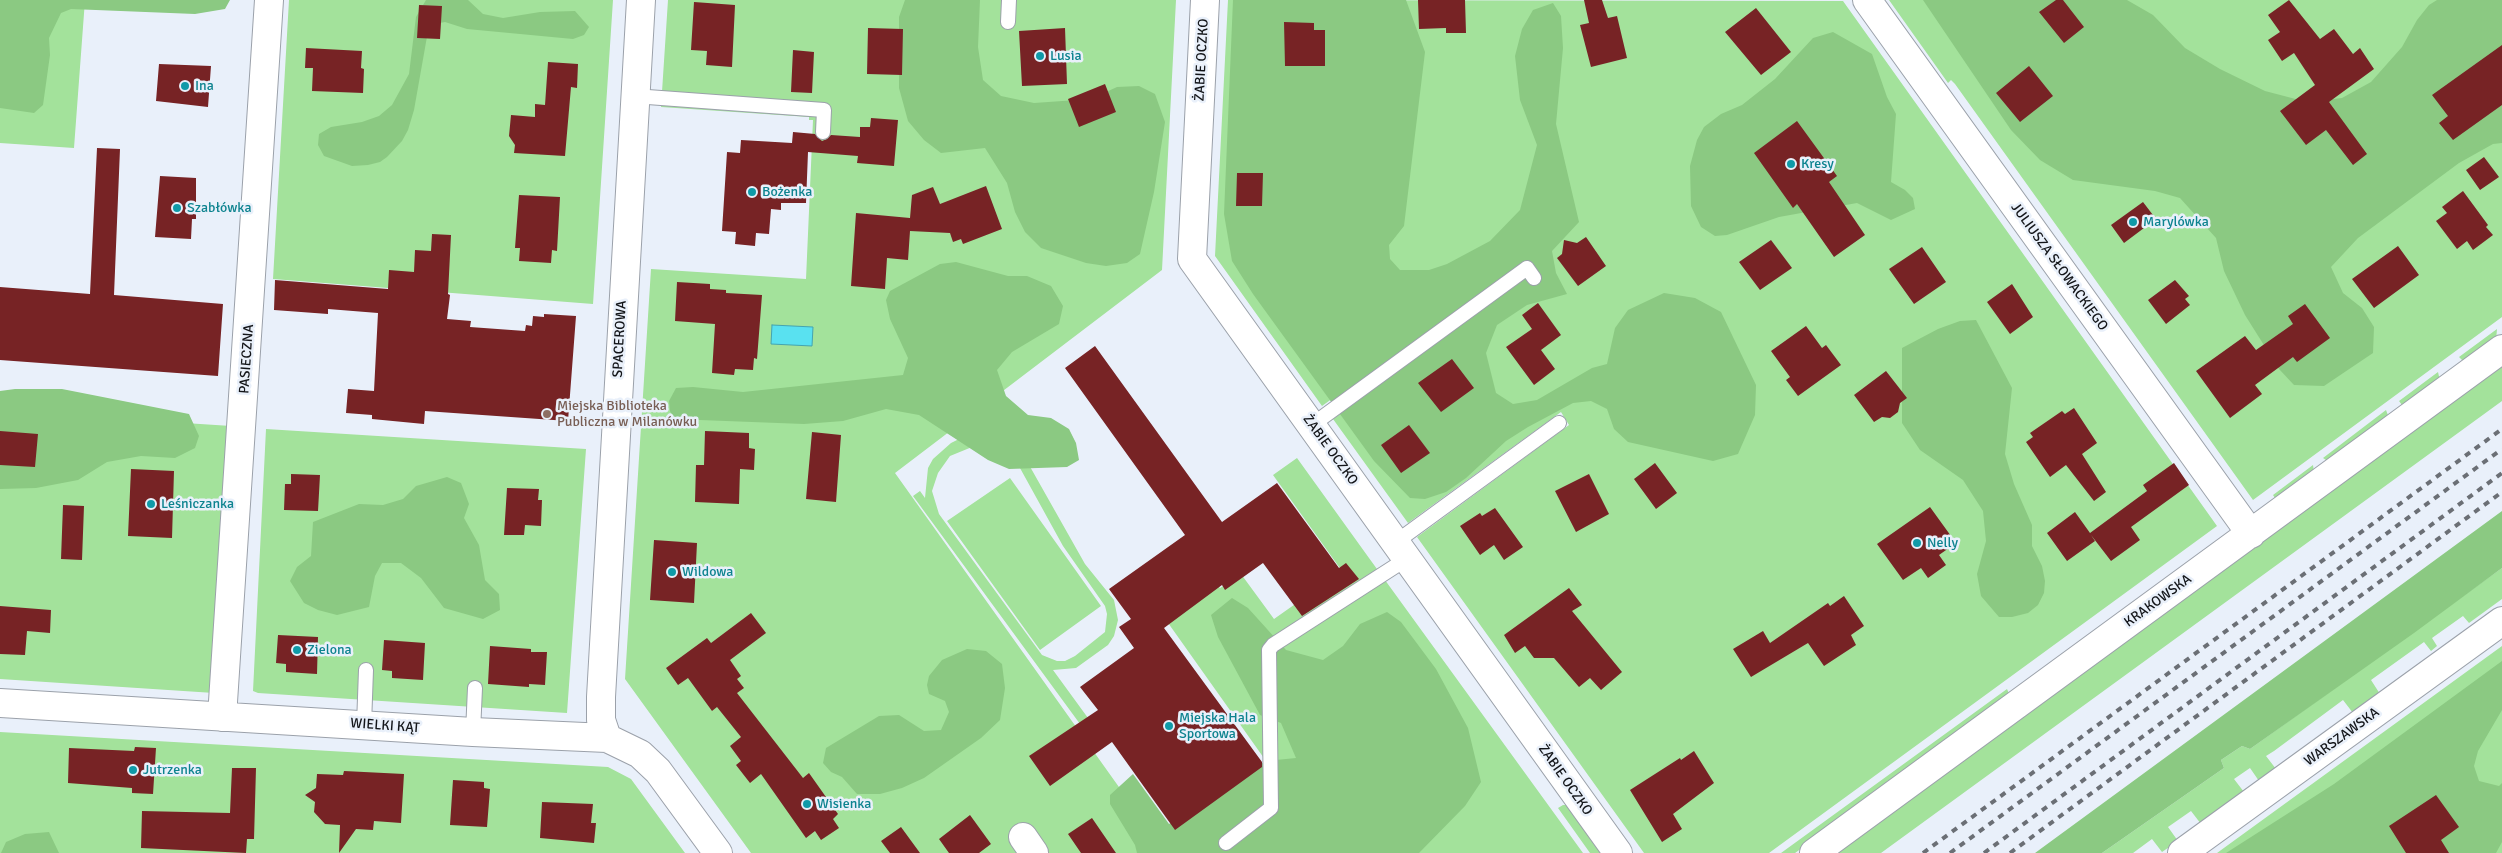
<!DOCTYPE html>
<meta charset="utf-8">
<style>
body{margin:0}
canvas{display:block;background:#e9f0fa}
</style>
<canvas width="2502" height="853"></canvas>
<script>
const c = document.querySelector('canvas').getContext('2d');
c.lineJoin = 'round';
function paint(path, color) { c.fillStyle = color; c.fill(path, 'evenodd'); }
const toPath = rows => new Path2D(rows.map(r => 'M' + r).join(''));
function trace(path, color, width, dash) { c.strokeStyle = color; c.lineWidth = width; c.lineCap = dash ? 'butt' : 'round'; c.setLineDash(dash || []); c.stroke(path); }
function label(font, color, halo, rows, align = 'center') {
  c.font = font + ' Signika,sans-serif'; c.lineWidth = 5; c.setLineDash([]); c.textBaseline = 'middle'; c.strokeStyle = halo; c.fillStyle = color; for (const [text, x, y, turn = 0] of rows) {
    c.save(); c.translate(x, y); c.rotate((+turn || 0) * Math.PI / 180); c.textAlign = isNaN(turn) ? turn : align; if (halo) c.strokeText(text, 0, 0); c.fillText(text, 0, 0); c.restore();
  }
}
paint(toPath([
 [0,0,85,0,74,148,0,143],
 [289,0,613,0,593,304,273,279],
 [668,0,1176,0,1162,270,895,473,1166,853,751,853,625,679,651,269,806,279,813,120,809,120,809,117,661,107],
 [1228,0,1843,1,2217,526,1769,853,1644,853,1417,537,1569,425,1561,412,1408,523,1333,419,1519,284,1534,252,1322,406,1215,256],
 [1889,0,2502,0,2502,317,2253,500,1955,84,1951,80,1948,83],
 [2497,329,2496,341,2463,361,2459,357],
 [2502,363,2502,401,1881,853,1833,853],
 [2438,372,2440,381,2407,405,2402,405,2399,401],
 [2386,410,2389,418,2329,462,2323,458],
 [0,411,231,426,214,693,0,679],
 [266,429,586,449,567,713,258,693,253,691],
 [961,438,1024,456,1085,564,1114,600,1118,620,1114,636,1108,645,1076,668,1053,670,1088,718,1080,724,913,496,920,491,925,498,928,468,933,459,951,443],
 [972,447,1015,459,1063,546,1105,606,1107,614,1105,632,1075,656,1065,661,1057,661,1042,655,939,514,932,491,938,473,950,456],
 [1297,458,1369,558,1583,853,1319,853,1157,836,1266,761,1166,620,1217,585,1220,588,1241,574,1274,619,1342,571,1273,475],
 [2313,465,2314,472,2277,501,2273,495],
 [1010,478,1101,606,1040,650,947,521],
 [2502,568,2502,599,2469,623,2463,616,2432,638,2437,646,2431,651,2424,642,2371,680,2380,694,2353,713,2343,700,2274,751,2266,756,2276,769,2259,781,2250,768,2234,779,2244,792,2201,824,2191,811,2168,827,2178,841,2162,852,2152,839,2133,853,2102,853,2224,768,2221,760,2242,746,2250,749],
 [2502,646,2502,853,2217,853],
 [2007,689,2011,698,1795,853,1781,853],
 [0,732,608,767,631,779,685,853,0,853],
 [1563,805,1569,805,1603,853,1590,853,1558,808]
]), '#a3e29b');
paint(toPath([
 [0,0,230,0,225,9,195,14,71,9,61,13,49,38,50,55,43,105,34,113,0,108],
 [426,0,468,0,483,14,503,18,540,12,575,11,589,27,584,35,573,39,467,29,445,22,435,24,428,31,414,110,408,130,402,141,387,157,380,162,368,165,352,166,324,156,318,145,319,134,331,127,362,122,379,116,392,105,409,74,416,17],
 [905,0,980,0,978,47,983,80,1001,96,1034,103,1091,99,1117,87,1139,86,1155,94,1165,122,1154,192,1140,254,1127,263,1106,266,1086,263,1041,248,1025,232,1015,212,1007,183,985,148,941,153,924,140,908,121,899,88,899,17],
 [1233,0,1406,0,1425,52,1404,226,1389,245,1390,259,1400,270,1429,270,1447,264,1490,241,1520,210,1537,145,1520,100,1515,56,1522,29,1533,10,1553,3,1561,16,1563,48,1556,124,1579,222,1552,251,1556,273,1567,294,1527,305,1497,325,1486,353,1496,393,1513,404,1537,400,1592,368,1607,364,1615,328,1628,310,1664,293,1695,298,1721,312,1756,385,1755,415,1738,454,1713,461,1628,442,1614,429,1607,409,1591,401,1573,403,1528,427,1506,441,1466,478,1446,492,1425,499,1410,498,1374,461,1253,294,1232,261,1224,214],
 [1923,0,2127,0,2153,15,2185,48,2220,69,2265,91,2307,102,2342,98,2371,82,2402,47,2417,20,2429,5,2437,0,2502,0,2502,143,2493,144,2459,163,2358,238,2331,267,2343,293,2362,308,2374,327,2373,353,2324,386,2294,385,2279,369,2245,315,2224,271,2216,238,2180,198,2155,191,2073,180,2040,160,2011,130],
 [1833,32,1872,54,1887,97,1896,114,1891,182,1905,190,1913,198,1915,209,1891,220,1857,203,1779,217,1727,235,1715,236,1701,227,1691,206,1690,166,1697,140,1704,127,1721,114,1742,105,1775,79,1813,38],
 [956,262,1008,276,1027,276,1051,286,1063,306,1059,324,1012,352,997,370,1006,396,1028,415,1051,418,1069,429,1076,443,1079,460,1067,467,1009,469,988,460,919,415,886,409,843,421,804,424,674,419,670,411,669,401,676,388,693,387,743,392,903,375,908,358,890,319,886,300,890,291,940,264],
 [1976,320,2012,388,2005,454,2014,484,2032,525,2032,546,2042,566,2045,581,2044,593,2038,605,2028,613,2012,617,1999,617,1981,596,1977,574,1986,541,1983,511,1963,480,1920,450,1902,423,1902,348,1938,329,1960,321],
 [15,389,62,389,189,414,199,436,195,448,175,458,141,456,107,462,78,480,36,488,0,489,0,391],
 [447,477,461,483,469,504,464,518,479,545,485,580,499,594,500,610,483,619,444,608,421,578,401,563,382,563,375,576,369,607,337,615,318,610,304,603,290,581,297,567,311,556,313,522,359,504,383,505,403,499,416,486],
 [2502,511,2502,568,2414,633,2250,749,2242,746,2221,760,2224,768,2102,853,2035,853],
 [1232,598,1248,608,1286,650,1323,660,1343,646,1360,624,1387,612,1401,622,1436,669,1468,728,1481,782,1465,806,1419,853,1137,853,1135,845,1110,804,1110,795,1133,774,1169,824,1266,761,1296,758,1281,723,1260,715,1218,637,1211,615],
 [967,649,986,651,1002,664,1005,688,1000,720,981,738,924,778,902,788,880,794,857,794,842,777,831,772,823,763,826,748,879,716,899,715,924,731,941,730,949,712,945,701,929,694,927,685,929,676,942,660],
 [2502,661,2502,710,2478,751,2474,766,2479,781,2499,786,2502,783,2502,842,2496,853,2226,853,2334,784],
 [49,832,59,853,1,853,6,842,25,834]
]), '#8bc982');
const water = toPath([
 [772,325,813,327,812,346,771,344,772,325]
]);
paint(water, '#59e1f0');
trace(water, '#44a4b0', 1);
paint(toPath([
 [1418,0,1465,0,1466,33,1446,33,1446,28,1419,29],
 [1584,0,1602,0,1608,18,1617,16,1627,58,1591,67,1580,25,1589,23],
 [2056,0,2063,0,2084,27,2064,43,2039,12],
 [2289,0,2320,39,2334,29,2353,54,2360,48,2374,69,2329,102,2367,154,2353,165,2326,130,2306,145,2280,111,2315,85,2294,53,2282,61,2268,40,2280,32,2268,15],
 [694,2,735,5,732,67,706,65,707,51,691,50],
 [419,5,442,6,440,39,417,38],
 [1756,8,1791,52,1761,75,1725,32],
 [1284,22,1314,23,1314,30,1325,30,1325,66,1285,66],
 [868,28,903,29,902,75,867,74],
 [1065,28,1067,84,1022,86,1019,31],
 [2502,45,2502,105,2453,140,2439,123,2448,116,2432,95],
 [306,48,362,51,361,68,364,69,363,93,312,91,313,68,305,68],
 [793,50,814,52,812,93,791,92],
 [548,62,578,64,577,88,571,87,565,156,514,153,515,145,509,136,511,115,535,117,535,104,545,105],
 [159,64,211,66,208,107,156,101],
 [2029,66,2053,96,2020,122,1996,93],
 [1105,84,1116,112,1079,127,1068,99],
 [871,118,898,120,894,166,857,163,858,156,808,152,806,203,781,203,781,210,771,209,769,234,756,233,755,246,735,244,736,232,722,231,727,152,740,153,741,140,792,143,793,132,815,134,822,141,827,139,831,135,860,137,860,127,870,127],
 [1797,121,1837,176,1829,182,1865,235,1834,257,1797,204,1793,208,1754,153],
 [97,148,120,149,114,295,223,304,218,376,0,360,0,287,90,294],
 [2484,157,2499,177,2480,190,2466,170],
 [1237,173,1263,173,1262,206,1236,206],
 [160,176,196,178,196,219,192,219,191,239,155,237],
 [986,186,1002,229,963,244,961,239,953,242,950,233,910,231,908,260,887,258,885,289,851,286,856,213,910,218,912,195,933,187,940,204],
 [2463,191,2488,225,2486,227,2493,235,2473,250,2467,241,2457,249,2436,221,2447,213,2442,207],
 [519,195,560,197,557,251,552,250,551,263,519,261,520,248,515,248],
 [2143,202,2156,219,2124,243,2111,225],
 [432,234,451,235,448,294,450,295,447,319,471,321,470,327,525,331,526,325,532,326,533,316,544,317,544,314,576,316,568,421,425,411,424,424,372,419,372,415,346,413,348,389,374,391,378,313,328,309,328,314,274,310,275,280,388,289,389,270,414,272,415,250,431,251],
 [1586,237,1606,266,1578,286,1557,258,1562,254,1564,240,1577,243],
 [1771,240,1792,268,1760,290,1739,262],
 [2398,246,2419,275,2374,308,2352,279],
 [1922,247,1946,282,1914,304,1889,269],
 [2175,280,2189,296,2185,299,2190,305,2166,324,2148,300],
 [677,282,710,284,710,289,726,290,726,293,762,295,757,359,754,358,753,370,735,369,734,375,712,373,715,324,675,321],
 [2012,284,2033,317,2010,334,1987,302],
 [1538,303,1561,335,1541,350,1555,369,1534,385,1506,347,1532,329,1522,315],
 [2305,304,2330,338,2297,362,2293,357,2255,385,2262,394,2230,418,2196,371,2245,336,2256,350,2293,324,2288,316],
 [1806,326,1822,348,1826,345,1841,365,1798,396,1786,380,1790,377,1771,351],
 [1095,346,1222,522,1277,483,1339,568,1346,563,1359,579,1302,616,1263,563,1225,590,1222,585,1164,628,1262,762,1262,767,1175,830,1112,742,1050,786,1029,756,1098,710,1080,687,1134,648,1119,627,1131,619,1109,589,1185,535,1065,368],
 [1452,359,1474,388,1441,412,1418,383],
 [1886,371,1907,398,1900,403,1898,412,1890,418,1882,417,1874,422,1854,395],
 [2074,408,2097,443,2082,454,2106,492,2094,501,2066,465,2050,477,2026,442,2033,437,2030,433,2062,411,2065,414],
 [1409,425,1430,453,1401,473,1381,445],
 [0,431,38,434,35,467,0,465],
 [705,431,749,433,749,448,755,449,754,470,740,469,739,504,695,502,696,465,704,465],
 [812,432,841,435,836,502,806,499],
 [1655,463,1677,493,1656,509,1634,479],
 [2174,463,2189,485,2131,527,2140,540,2111,561,2091,535,2095,541,2067,561,2047,533,2075,512,2090,533,2147,491,2143,485],
 [131,469,174,471,172,538,128,536],
 [291,474,320,475,318,511,284,510,285,484,291,484],
 [1589,474,1609,514,1576,532,1555,491],
 [507,488,539,489,538,500,542,500,541,526,525,525,524,535,504,535],
 [63,505,84,506,82,560,61,559],
 [1930,507,1956,543,1939,555,1946,565,1928,578,1921,568,1903,580,1877,544],
 [1495,508,1523,547,1504,560,1494,545,1480,555,1460,526,1480,513,1482,516],
 [654,540,697,543,694,603,650,600],
 [1569,588,1582,605,1572,611,1622,672,1601,690,1590,678,1579,687,1554,658,1534,658,1525,646,1515,653,1504,635],
 [1844,596,1864,626,1851,635,1856,645,1824,666,1808,643,1751,677,1733,649,1763,631,1770,643,1828,603,1830,606],
 [0,606,51,610,50,633,27,631,25,655,0,654],
 [751,613,766,633,730,660,741,676,737,679,744,688,737,693,803,778,809,773,838,814,833,819,839,828,821,840,815,831,806,838,761,774,750,783,736,765,741,761,730,746,741,737,717,707,712,711,688,678,678,685,666,668,707,638,711,643],
 [278,635,318,637,317,674,286,672,286,664,276,663],
 [384,640,425,643,423,680,392,678,392,671,382,670],
 [490,646,531,649,531,652,547,652,545,685,529,684,529,687,488,684],
 [135,747,156,748,153,794,132,793,132,788,68,783,69,748,134,751],
 [1694,751,1714,783,1673,814,1682,829,1662,842,1630,790,1680,758,1681,760],
 [232,768,256,768,254,839,247,839,246,853,141,848,142,811,230,813],
 [344,771,404,774,401,823,374,821,373,830,356,829,339,853,340,825,325,824,314,812,315,802,305,795,316,788,317,774,343,775],
 [453,780,484,782,484,788,490,789,487,827,450,825],
 [2436,795,2459,827,2441,840,2449,853,2406,853,2389,826],
 [542,802,593,804,591,823,596,823,594,843,540,838],
 [970,815,991,844,979,853,949,853,939,839],
 [1092,818,1116,853,1081,853,1068,834],
 [901,827,920,853,890,853,881,841]
]), '#772325');
const lane = toPath([
 [1008,22,1009,0],
 [634,96,824,110,823,132],
 [1312,425,1527,268,1534,278],
 [1396,542,1559,423],
 [364,725,366,670],
 [473,732,475,688],
 [1226,843,1271,808,1269,650,1273,645,1408,558]
]);
const street = toPath([
 [1205,0,1192,259,1618,853],
 [1867,0,2251,534],
 [0,703,473,732,607,738,640,754,658,771,718,853],
 [222,717,269,0],
 [607,738,601,720,601,697,641,0],
 [1023,837,1034,853],
 [1814,853,2502,349],
 [2182,853,2502,621]
]);
trace(lane, '#9ba1aa', 16);
trace(street, '#9ba1aa', 30);
trace(lane, '#fff', 14);
trace(street, '#fff', 28);
trace(toPath([
 [1923,853,2502,429],
 [1950,853,2502,449],
 [1984,853,2502,473],
 [2010,853,2502,492]
]), '#6b6f75', 4, [6, 6]);
for (const [x, y, r, color] of [
 [1040,56,5,"#0f9aa8"],
 [185,86,5,"#0f9aa8"],
 [1791,164,5,"#0f9aa8"],
 [752,192,5,"#0f9aa8"],
 [177,208,5,"#0f9aa8"],
 [2133,222,5,"#0f9aa8"],
 [547,414,5,"#8d6e63"],
 [151,504,5,"#0f9aa8"],
 [1917,543,5,"#0f9aa8"],
 [672,572,5,"#0f9aa8"],
 [297,650,5,"#0f9aa8"],
 [1169,726,5,"#0f9aa8"],
 [133,770,5,"#0f9aa8"],
 [807,804,5,"#0f9aa8"]
]) { const dot = new Path2D(); dot.arc(x, y, r, 0, 2 * Math.PI); c.fillStyle = color; c.fill(dot); trace(dot, '#e9f0fa', 2); }
label('14px', '#0d838f', '#e9f0fa', [
 ["Lusia",1050,56],
 ["Ina",195,86],
 ["Kresy",1801,164],
 ["Bożenka",762,192],
 ["Szabłówka",187,208],
 ["Marylówka",2143,222],
 ["Leśniczanka",161,504],
 ["Nelly",1927,543],
 ["Wildowa",682,572],
 ["Zielona",307,650],
 ["Miejska Hala",1179,718],
 ["Sportowa",1179,734],
 ["Jutrzenka",143,770],
 ["Wisienka",817,804]
], 'left');
label('14px', '#131519', '#e9f0fa', [
 ["ŻABIE OCZKO",1202,60,-87],
 ["JULIUSZA SŁOWACKIEGO",2059,267,54],
 ["SPACEROWA",620,339,-87],
 ["PASIECZNA",247,359,-86],
 ["ŻABIE OCZKO",1330,450,54],
 ["KRAKOWSKA",2158,601,-36],
 ["WIELKI KĄT",385,726,4],
 ["WARSZAWSKA",2342,737,-36],
 ["ŻABIE OCZKO",1565,780,55]
]);
label('14px', '#785e54', '#e9f0fa', [
 ["Miejska Biblioteka",557,406],
 ["Publiczna w Milanówku",557,422]
], 'left');
</script>
